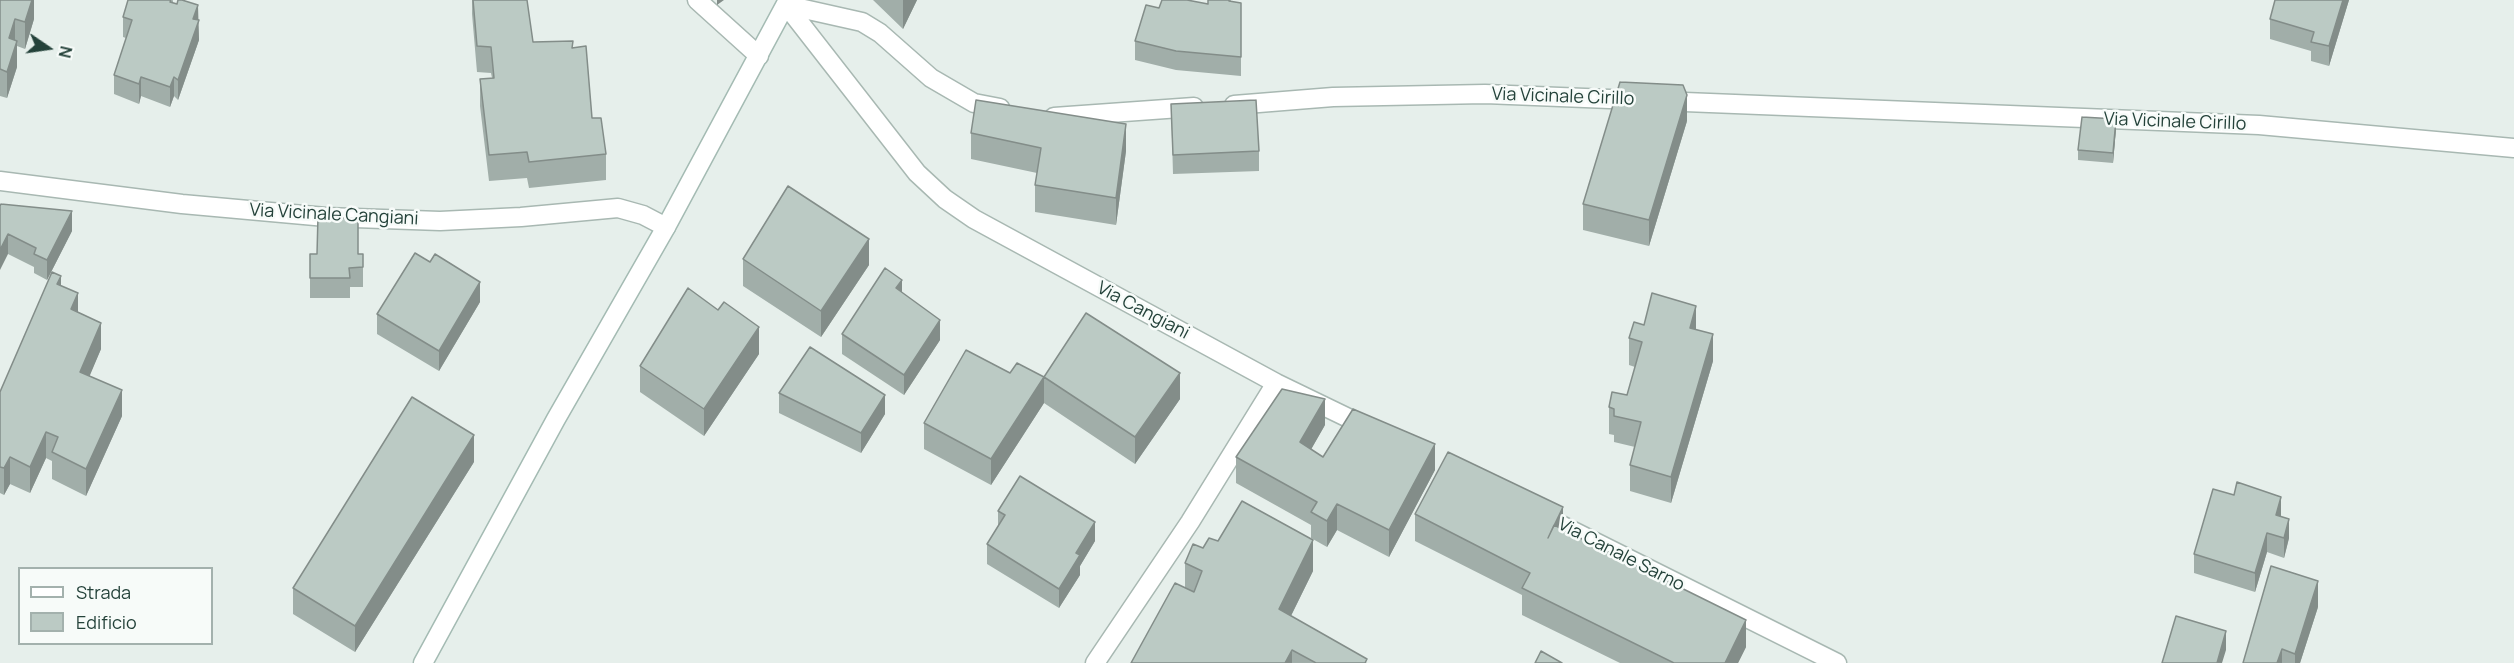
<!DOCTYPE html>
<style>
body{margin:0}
#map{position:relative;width:2514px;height:663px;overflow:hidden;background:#e6efeb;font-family:Manrope,sans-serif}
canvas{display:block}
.legend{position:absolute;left:18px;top:567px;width:195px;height:78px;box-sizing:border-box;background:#f7fbf9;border:2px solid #a3b1ad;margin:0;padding:8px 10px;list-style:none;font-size:18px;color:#24423a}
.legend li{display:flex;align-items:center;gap:12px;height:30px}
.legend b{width:30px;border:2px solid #a3b1ad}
.north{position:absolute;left:18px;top:18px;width:60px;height:60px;-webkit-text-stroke:4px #f7fbf9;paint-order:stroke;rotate:103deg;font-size:16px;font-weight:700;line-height:24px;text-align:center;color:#24423a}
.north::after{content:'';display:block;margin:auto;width:21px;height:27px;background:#24423a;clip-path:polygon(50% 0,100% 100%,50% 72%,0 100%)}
</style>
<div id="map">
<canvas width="2514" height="663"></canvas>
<ul class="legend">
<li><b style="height:8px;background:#fff"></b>Strada</li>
<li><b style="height:16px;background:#bbcac4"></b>Edificio</li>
</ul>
<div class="north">N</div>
</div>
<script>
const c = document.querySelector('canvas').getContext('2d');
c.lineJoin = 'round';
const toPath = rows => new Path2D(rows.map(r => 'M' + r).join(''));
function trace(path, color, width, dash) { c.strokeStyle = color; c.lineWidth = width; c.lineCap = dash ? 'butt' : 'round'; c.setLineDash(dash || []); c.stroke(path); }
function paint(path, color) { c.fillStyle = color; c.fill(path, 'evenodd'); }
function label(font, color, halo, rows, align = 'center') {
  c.font = font + ' Manrope,sans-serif'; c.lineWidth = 5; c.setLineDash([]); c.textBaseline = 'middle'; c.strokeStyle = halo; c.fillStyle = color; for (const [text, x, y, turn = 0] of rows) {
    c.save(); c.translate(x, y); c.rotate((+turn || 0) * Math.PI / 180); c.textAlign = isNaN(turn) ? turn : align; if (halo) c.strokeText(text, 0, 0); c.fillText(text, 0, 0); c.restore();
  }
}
const lane = toPath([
 [697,0,759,56]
]);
const street = toPath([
 [786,5,862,22,880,33,931,78,974,103,1000,108],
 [786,5,917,173,945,199,974,219,1276,383,1190,522,1095,663],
 [1234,105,1333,97,1485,94,2259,125,2514,148],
 [1054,117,1194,107],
 [0,181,182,204,326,217,440,221,521,217,618,208,643,215,666,227],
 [1276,383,1369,428],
 [1541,515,1837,663]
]);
const secondary = toPath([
 [423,663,556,419,666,227,788,0]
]);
trace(lane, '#a8b8b2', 21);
trace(street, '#a8b8b2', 21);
trace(secondary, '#a4bbb3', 21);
trace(lane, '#fff', 18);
trace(street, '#fff', 18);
trace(secondary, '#fff', 18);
paint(toPath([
 [0,0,34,0,34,19,25,49,17,46,17,67,7,98,0,96],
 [173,0,173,3,198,20,199,40,178,100,174,96,170,107,141,96,139,104,114,94,114,75,126,38,123,37,123,17],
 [472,0,527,0,533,42,573,48,592,118,606,154,606,180,529,188,527,178,489,181,480,106,480,79,492,78,491,73,477,72,472,14],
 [873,0,917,0,903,29],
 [1231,0,1231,2,1241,3,1241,76,1176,70,1135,60,1135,41,1208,4],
 [2275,0,2349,0,2329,66,2311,61,2311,51,2270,39,2270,19],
 [1171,104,1259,151,1259,171,1173,174],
 [1687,121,1649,246,1583,230,1583,204],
 [2116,129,2113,163,2078,160,2078,150],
 [971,133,1126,151,1116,225,1035,212,1035,185,1037,173,971,159],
 [0,206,72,231,47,280,34,273,34,267,8,254],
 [310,254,358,254,363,267,363,287,350,287,350,298,310,298],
 [743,259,869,265,821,337,743,286],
 [61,286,101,349,89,376,122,416,86,496,52,479,52,461,46,458,30,493,10,484,4,495,0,493,0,392],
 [902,293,940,340,904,395,842,354,842,334],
 [480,302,439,371,377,334,377,314],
 [1644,325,1696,330,1713,361,1671,503,1630,491,1630,465,1635,447,1614,442,1614,435,1609,434,1609,407,1627,395,1635,367,1629,365,1629,338],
 [759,354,704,436,640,392,640,366],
 [1044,377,1180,399,1135,464,1044,403],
 [779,393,885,414,861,453,779,413],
 [1044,403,991,485,924,449,924,423],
 [1325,425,1311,449,1323,457,1435,470,1389,557,1337,530,1327,547,1311,538,1311,525,1236,483,1236,457],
 [474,462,355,652,293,614,293,588],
 [998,511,1095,541,1080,566,1080,575,1059,608,987,564,987,544,998,526],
 [1415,514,1563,530,1746,647,1738,663,1620,663,1522,615,1522,595,1415,541],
 [2281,517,2289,538,2284,558,2267,552,2255,592,2194,573,2194,554],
 [1203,548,1313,571,1291,616,1367,663,1131,663,1185,588,1185,563],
 [2318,607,2300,663,2243,663]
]), '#a1aea9');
paint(toPath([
 [32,0,34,0,34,19,25,49,25,22],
 [717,0,724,0,717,5],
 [903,0,917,0,903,29],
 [2343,0,2349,0,2329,66,2329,46],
 [198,5,199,40,178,100,178,80,193,19],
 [15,19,15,46,17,41,17,67,7,98,7,72,9,38],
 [141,77,141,96,139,104,139,84],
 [174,77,174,96,170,107,170,87],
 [1687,95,1687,121,1649,246,1649,220],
 [2116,119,2116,129,2113,163,2113,153],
 [1126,124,1126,151,1116,225,1116,198],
 [72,211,72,231,47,280,47,260],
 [8,234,8,254,0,270,0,250],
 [869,239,869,265,821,337,821,311],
 [61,276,61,303,57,284],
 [902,280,902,299,896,288],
 [480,282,480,302,439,371,439,351],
 [78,293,78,320,71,309],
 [1696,306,1696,332,1690,328],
 [940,320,940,340,904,395,904,375],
 [101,323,101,349,80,399,80,372],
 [759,327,759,354,704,436,704,409],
 [1713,334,1713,361,1671,503,1671,477],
 [1180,373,1180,399,1135,464,1135,437],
 [1044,377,1044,403,991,485,991,459],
 [122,390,122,416,86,496,86,469],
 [885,395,885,414,861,453,861,433],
 [1325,399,1325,425,1300,469,1300,442],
 [46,432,46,458,30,493,30,467],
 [474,435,474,462,355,652,355,626],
 [1435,444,1435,470,1389,557,1389,530],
 [10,457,10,484,4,495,4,468],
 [2281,497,2281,516,2276,535,2276,515],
 [1337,504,1337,530,1327,547,1327,521],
 [1563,507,1563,534,1548,538],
 [2289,519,2289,538,2284,558,2284,538],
 [1095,522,1095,541,1080,566,1080,575,1059,608,1059,589,1076,553],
 [2267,533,2267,552,2255,592,2255,573],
 [1313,540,1313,571,1279,640,1279,609],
 [2318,581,2318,607,2300,663,2295,663,2295,654],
 [1746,620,1746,647,1738,663,1725,663],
 [2226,631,2226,650,2222,663,2217,663],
 [2282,649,2282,663,2277,663],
 [1292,650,1292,663,1285,663]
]), '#838d89');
const building = toPath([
 [0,0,32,0,25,22,15,19,9,38,17,41,7,72,0,69,0,0],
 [128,0,171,0,170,2,177,4,178,0,182,0,198,5,193,19,199,20,178,80,174,77,170,87,141,77,139,84,114,75,132,20,123,17,128,0],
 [473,0,527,0,533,42,573,41,572,48,586,46,592,118,601,118,606,154,529,162,527,152,489,155,480,79,494,78,491,47,477,46,473,0],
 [1162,0,1187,0,1208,4,1208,0,1229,0,1229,1,1241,3,1241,57,1176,51,1135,41,1146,5,1159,8,1162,0],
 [2275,0,2343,0,2329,46,2311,42,2314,32,2270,19,2275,0],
 [1620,82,1683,85,1687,95,1649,220,1583,204,1620,82],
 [976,100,1126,124,1116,198,1035,185,1041,148,971,133,976,100],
 [1256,100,1259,151,1173,155,1171,104,1256,100],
 [2082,117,2116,119,2113,153,2078,150,2082,117],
 [788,186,869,239,821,311,743,259,788,186],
 [1,204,72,211,47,260,34,254,36,248,8,234,0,250,0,206,1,204],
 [318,216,358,219,358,254,363,254,363,267,349,268,350,278,310,278,310,254,317,254,318,216],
 [415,253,430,262,435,254,480,282,439,351,377,314,415,253],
 [885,268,902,280,896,288,940,320,904,375,842,334,885,268],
 [52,272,61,276,57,284,78,293,71,309,101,323,80,372,122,390,86,469,52,452,58,437,46,432,30,467,10,457,4,468,0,467,0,392,52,272],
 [688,288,718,310,724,302,759,327,704,409,640,366,688,288],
 [1652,293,1696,306,1690,328,1713,334,1671,477,1630,465,1641,422,1614,416,1614,409,1609,407,1612,392,1627,395,1642,342,1629,338,1634,322,1644,325,1652,293],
 [1086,313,1180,373,1135,437,1044,377,1086,313],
 [810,347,885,395,861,433,779,393,810,347],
 [966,350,1010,373,1017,363,1044,377,991,459,924,423,966,350],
 [1282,389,1325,399,1300,442,1323,457,1353,409,1435,444,1389,530,1337,504,1327,521,1311,512,1317,502,1236,457,1282,389],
 [412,397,474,435,355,626,293,588,412,397],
 [1448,452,1563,507,1548,538,1554,525,1746,620,1725,663,1674,663,1522,588,1530,573,1415,514,1448,452],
 [1020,476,1095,522,1076,553,1080,555,1059,589,987,544,1005,515,998,511,1020,476],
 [2237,482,2281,497,2276,515,2289,519,2284,538,2267,533,2255,573,2194,554,2213,489,2234,495,2237,482],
 [1242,501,1313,540,1279,609,1367,659,1365,663,1316,663,1292,650,1285,663,1131,663,1175,583,1194,592,1202,571,1185,563,1193,544,1203,548,1209,538,1218,541,1242,501],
 [2271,566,2318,581,2295,654,2282,649,2277,663,2243,663,2271,566],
 [2176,616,2226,631,2217,663,2162,663,2176,616],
 [1541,651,1562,663,1535,663,1541,651]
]);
paint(building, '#bbcac4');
trace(building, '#838d89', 1.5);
label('18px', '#24423a', '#f7fbf9', [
 ["Via Vicinale Cirillo",1563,97,2],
 ["Via Vicinale Cirillo",2175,122,2],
 ["Via Vicinale Cangiani",334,215,3],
 ["Via Cangiani",1143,311,28],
 ["Via Canale Sarno",1621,555,27]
]);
</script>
